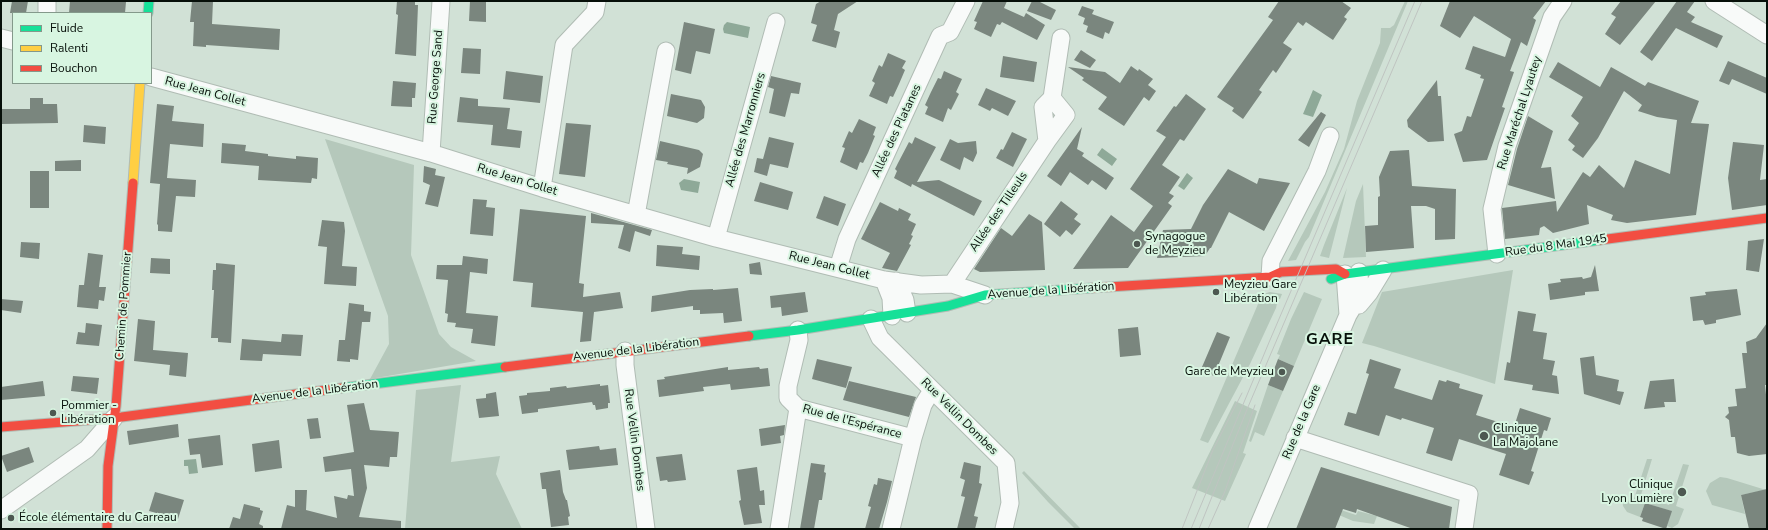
<!DOCTYPE html>
<meta charset="utf-8">
<style>
body{margin:0}
#map{position:relative;width:1768px;height:530px;overflow:hidden;background:#d1e1d6;font-family:"Nunito Sans",sans-serif}
canvas{display:block}
.frame{position:absolute;inset:0;border:2px solid #060f09;pointer-events:none}
.legend{position:absolute;left:12px;top:12px;width:140px;height:72px;box-sizing:border-box;background:#d8f5e1;border:1px solid #84998b;margin:0;padding:5px 7px;list-style:none;font-size:12px;color:#060f09}
.legend li{display:flex;align-items:center;gap:8px;height:20px}
.legend b{width:20px;border:1px solid #84998b}
</style>
<div id="map">
<canvas width="1768" height="530"></canvas>
<div class="frame"></div>
<ul class="legend">
<li><b style="height:5px;background:#16e098"></b>Fluide</li>
<li><b style="height:5px;background:#ffcf43"></b>Ralenti</li>
<li><b style="height:5px;background:#f24e42"></b>Bouchon</li>
</ul>
</div>
<script>
const c = document.querySelector('canvas').getContext('2d');
c.lineJoin = 'round';
function paint(path, color) { c.fillStyle = color; c.fill(path, 'evenodd'); }
const toPath = rows => new Path2D(rows.map(r => 'M' + r).join(''));
function trace(path, color, width, dash) { c.strokeStyle = color; c.lineWidth = width; c.lineCap = dash ? 'butt' : 'round'; c.setLineDash(dash || []); c.stroke(path); }
function label(font, color, halo, rows, align = 'center') {
  c.font = font + ' "Nunito Sans",sans-serif'; c.lineWidth = 4; c.setLineDash([]); c.textBaseline = 'middle'; c.strokeStyle = halo; c.fillStyle = color; for (const [text, x, y, turn = 0] of rows) {
    c.save(); c.translate(x, y); c.rotate((+turn || 0) * Math.PI / 180); c.textAlign = isNaN(turn) ? turn : align; if (halo) c.strokeText(text, 0, 0); c.fillText(text, 0, 0); c.restore();
  }
}
paint(toPath([
 [1405,1,1408,1,1309,237,1305,242,1296,260,1288,261,1325,192,1344,149,1357,101,1380,43,1381,28,1390,28,1394,25],
 [325,139,414,165,411,255,439,334,451,347,476,361,370,379,389,344,388,316],
 [1363,184,1366,257,1343,258,1356,201],
 [1347,188,1329,258,1320,256,1324,245],
 [1513,270,1495,384,1374,346,1362,343,1382,292],
 [1270,292,1282,294,1280,299,1278,299,1276,308,1250,364,1208,443,1200,440,1261,297,1263,294],
 [1304,292,1322,299,1294,366,1278,359,1280,355,1277,354,1291,319],
 [461,385,451,462,500,456,496,474,522,529,405,529,416,390],
 [1268,385,1283,391,1264,436,1255,432,1251,442,1249,441],
 [1235,401,1257,411,1243,453,1246,454,1225,501,1192,488],
 [1647,459,1652,459,1641,495,1669,505,1683,464,1689,465,1676,506,1684,509,1678,524,1672,528,1667,526,1671,511,1645,503,1640,517,1627,512,1623,506,1622,499,1633,502],
 [1024,471,1081,529,1075,529,1048,502,1022,473],
 [1720,477,1727,478,1766,490,1741,495,1745,514,1712,505,1706,491,1710,483],
 [1338,509,1356,515,1358,511,1377,516,1374,524,1353,521,1339,515]
]), '#b5c8bb');
paint(toPath([
 [727,22,750,27,748,38,724,33,723,29,724,25],
 [1313,90,1322,95,1313,117,1303,114],
 [1102,148,1117,159,1112,166,1097,155],
 [1187,173,1193,178,1184,190,1178,186],
 [684,179,700,182,698,193,681,190,679,183],
 [196,459,198,473,189,474,188,466,184,466,184,460]
]), '#8ea998');
paint(toPath([
 [12,1,28,1,26,13,10,13],
 [70,1,126,2,125,13,69,13],
 [192,1,213,1,212,24,280,29,279,50,206,45,206,47,193,46,194,22,190,22],
 [397,1,415,1,415,5,418,5,416,56,395,54,398,15,396,14],
 [470,1,486,1,486,22,469,21],
 [821,1,858,1,838,14,834,30,840,32,836,48,812,41,817,25,811,23,816,4],
 [983,1,1007,1,1004,8,1024,17,1026,13,1045,25,1037,40,1002,22,1000,25,997,24,991,37,974,29,977,22,974,21],
 [1032,1,1038,1,1056,10,1051,20,1027,11],
 [1279,1,1341,1,1351,8,1344,17,1347,19,1333,40,1306,22,1303,26,1298,22,1283,43,1292,49,1276,73,1273,70,1259,90,1262,92,1243,119,1232,111,1234,108,1217,97,1273,20,1268,17],
 [1450,1,1546,1,1533,18,1536,20,1527,46,1521,42,1510,71,1514,72,1502,107,1505,108,1487,160,1463,162,1454,134,1462,131,1467,116,1471,117,1484,79,1480,78,1481,75,1465,69,1473,46,1505,57,1511,39,1474,16,1460,38,1440,26],
 [1621,1,1656,1,1620,45,1605,34,1616,17,1611,14],
 [1677,1,1695,1,1687,12,1695,17,1691,22,1723,36,1717,48,1676,28,1652,61,1640,52],
 [1082,6,1094,10,1092,14,1114,22,1109,34,1105,32,1103,39,1086,32,1088,26,1083,24,1085,18,1078,15],
 [684,22,715,29,710,54,696,51,691,74,675,70],
 [463,48,481,49,480,74,461,73],
 [1081,50,1096,60,1090,68,1074,60],
 [888,53,906,61,902,68,905,70,899,84,893,97,890,96,887,104,869,96,875,83,872,81,879,65,882,67],
 [1003,56,1037,62,1034,82,1000,77],
 [1728,61,1767,78,1767,94,1732,79,1729,85,1719,81],
 [1558,62,1600,87,1611,67,1645,86,1648,82,1699,101,1691,123,1709,124,1696,215,1627,223,1611,220,1613,215,1587,205,1589,224,1553,233,1544,226,1540,228,1539,235,1505,239,1502,208,1556,201,1557,212,1583,172,1590,177,1599,165,1624,188,1635,160,1670,174,1677,120,1657,117,1638,111,1642,105,1624,91,1598,138,1583,158,1572,150,1575,146,1568,140,1579,123,1571,116,1583,97,1549,77],
 [1131,66,1138,71,1139,69,1153,79,1148,85,1156,91,1149,101,1144,97,1124,126,1098,109,1107,97,1082,80,1084,78,1068,67,1105,72,1120,83],
 [506,71,543,76,540,103,503,99],
 [944,71,962,79,956,92,959,94,951,110,948,108,943,122,925,114,928,107,925,105,931,92,938,78,941,79],
 [771,76,801,83,799,94,791,93,785,117,769,113,774,89,768,87],
 [1437,80,1438,96,1441,96,1444,141,1428,142,1408,127,1407,120],
 [393,81,416,83,415,98,412,98,412,107,391,106],
 [986,88,1016,101,1008,116,992,108,990,111,978,105],
 [671,94,701,100,705,107,704,118,697,123,667,116],
 [1186,94,1206,109,1184,141,1180,139,1162,165,1180,177,1169,193,1174,196,1168,203,1172,206,1128,268,1073,269,1111,215,1134,232,1153,206,1130,189,1166,137,1156,131,1174,106,1176,107],
 [460,97,478,99,478,106,510,108,507,129,522,131,520,148,491,145,493,125,457,122],
 [30,98,43,98,43,104,57,104,58,123,1,124,1,109,30,109],
 [157,104,174,106,172,121,204,124,203,147,170,144,167,178,196,180,195,197,176,196,172,232,158,231,158,225,157,224,160,184,150,183],
 [1321,112,1326,115,1309,147,1298,140],
 [1528,116,1553,131,1541,168,1551,167,1555,199,1508,185,1517,149],
 [859,119,876,127,873,135,875,136,868,153,863,163,860,162,857,170,840,162,845,148,842,147,849,131,852,133],
 [566,123,591,125,585,177,559,174],
 [84,125,106,127,105,144,83,142],
 [1082,127,1077,149,1084,153,1082,156,1114,178,1106,190,1092,180,1088,185,1070,172,1061,186,1047,176],
 [1012,132,1027,139,1013,167,996,158,1001,149,1003,150],
 [769,137,794,143,788,168,770,164,767,176,754,172,757,158,763,159],
 [915,137,936,147,917,182,939,180,982,201,974,216,912,184,911,187,894,178,897,171,895,169,898,163,909,142,912,144],
 [950,139,958,143,976,141,977,153,973,162,964,157,960,170,940,160],
 [660,141,699,150,703,154,700,167,687,174,688,168,667,164,668,162,656,160],
 [1733,142,1764,145,1760,180,1767,179,1767,205,1732,210,1728,178],
 [222,143,246,145,245,151,268,154,268,156,296,159,296,156,318,158,317,179,312,178,311,183,258,180,259,166,221,163],
 [1409,150,1412,186,1456,189,1455,239,1435,240,1435,209,1426,206,1411,206,1414,248,1366,252,1365,226,1378,225,1378,197,1380,196,1379,177,1390,151],
 [81,160,81,171,55,171,55,161],
 [424,166,436,169,435,175,445,177,438,207,425,204,430,185,423,182],
 [1228,169,1257,184,1259,178,1290,183,1264,231,1229,212,1211,248,1210,248,1205,256,1157,258,1163,230,1191,229,1203,205],
 [30,171,49,171,49,208,30,208],
 [760,182,793,192,788,210,754,201],
 [824,196,846,204,838,226,816,218],
 [473,199,487,200,486,207,495,208,493,236,470,234],
 [1061,201,1078,214,1074,219,1081,224,1072,235,1066,230,1060,237,1044,224],
 [880,202,898,211,899,208,911,214,908,220,916,224,911,235,913,236,909,244,911,245,897,271,882,268,890,253,861,239],
 [520,209,586,216,579,283,584,284,583,297,620,292,623,308,594,312,591,341,580,342,583,312,531,307,533,283,513,281],
 [591,213,652,230,650,236,635,231,630,252,618,248,624,225,591,223],
 [1029,214,1042,222,1045,270,980,272,974,269,1001,228,1012,236],
 [322,220,344,222,345,231,342,266,357,267,356,286,324,284,327,247,318,246],
 [1764,239,1759,272,1746,270,1748,241],
 [21,242,40,243,39,259,20,257],
 [657,245,683,247,682,254,700,256,699,270,656,266],
 [88,253,103,255,99,287,106,287,104,301,99,300,98,309,77,307,79,285,84,285],
 [463,256,488,259,487,274,470,272,466,313,498,316,495,346,471,343,473,329,455,327,456,323,447,322,448,314,445,313,448,280,436,279,437,265,462,265],
 [151,258,170,259,170,274,150,273],
 [760,262,762,275,750,274,749,264],
 [216,263,235,265,231,343,218,342,218,338,211,338,214,290,212,290,213,270,216,270],
 [1595,265,1599,291,1585,292,1585,295,1550,300,1548,284,1561,282,1560,279,1582,277,1583,279,1591,277],
 [738,288,742,321,724,323,723,313,700,314,700,310,693,310,693,306,651,312,652,296,690,290,713,289,713,290],
 [1737,289,1741,315,1716,320,1716,323,1705,325,1703,320,1693,321,1690,297,1706,295,1705,292],
 [805,292,808,312,782,316,781,307,771,308,770,296],
 [1,299,23,301,21,313,1,310],
 [349,303,364,305,364,311,371,312,370,322,362,322,358,360,350,359,350,362,337,361,339,340,345,340],
 [1518,311,1536,314,1533,331,1547,333,1543,359,1555,361,1552,375,1557,376,1559,394,1532,390,1533,385,1504,380,1507,362,1510,363],
 [138,319,155,321,153,350,188,353,186,377,169,375,170,365,134,361],
 [86,323,102,325,99,346,76,344,78,332,85,333],
 [1767,323,1767,385,1765,385,1767,404,1767,454,1749,456,1737,453,1735,437,1731,437,1729,420,1725,417,1729,413,1728,407,1737,406,1735,389,1746,388,1742,353,1747,353,1746,342,1756,338],
 [1138,327,1141,355,1120,357,1118,329],
 [1217,332,1230,337,1214,376,1203,371,1204,368,1202,367],
 [282,334,303,335,301,356,263,354,262,361,240,360,242,339,281,342],
 [1594,356,1596,375,1619,380,1617,391,1624,392,1620,405,1584,394,1580,358],
 [817,359,852,367,846,388,812,379],
 [1278,359,1294,366,1283,391,1268,385],
 [1370,359,1401,369,1394,388,1432,400,1439,380,1446,382,1447,380,1460,384,1459,388,1483,395,1476,415,1514,427,1520,408,1551,418,1547,431,1544,430,1531,471,1534,472,1529,485,1499,475,1506,454,1459,439,1452,461,1426,453,1434,428,1402,418,1401,420,1386,415,1379,436,1344,425,1348,412,1356,414,1369,374,1366,373],
 [728,367,728,370,759,367,760,369,768,368,770,386,731,390,730,384,703,387,704,391,659,397,657,380,665,379,664,377],
 [73,376,99,378,97,394,71,391],
 [1674,379,1676,402,1664,402,1665,407,1644,409,1650,381],
 [43,381,45,396,1,400,1,387],
 [849,381,916,397,909,417,843,400],
 [600,384,600,386,608,385,610,403,608,403,608,408,596,410,595,405,593,405,592,402,538,409,538,412,522,414,519,396,527,395,527,393,550,391,550,388,566,386,567,388],
 [496,392,499,416,479,418,476,399,486,398,486,394],
 [364,403,370,430,399,432,397,457,390,457,389,467,364,465,367,488,359,517,401,521,401,529,281,529,287,505,295,507,295,490,307,490,306,510,337,518,334,496,347,499,348,495,354,496,351,469,325,472,323,457,354,452,347,405],
 [318,418,321,438,310,439,307,419],
 [178,424,179,437,129,445,127,431],
 [785,425,784,435,780,436,781,443,761,446,759,429],
 [220,435,223,465,202,468,200,454,190,455,188,439],
 [279,440,282,468,255,472,252,444],
 [599,446,600,450,616,448,618,465,569,470,566,450],
 [29,447,34,462,7,472,1,456],
 [682,454,686,480,668,482,667,480,660,481,656,457],
 [964,462,981,466,979,483,982,484,974,516,978,517,975,529,957,529,965,497,961,496,965,480,960,478],
 [811,463,825,465,824,472,826,473,822,500,819,500,814,529,800,529],
 [757,467,760,491,764,490,765,505,759,505,762,523,744,525,739,501,741,500,737,470],
 [1321,467,1452,507,1449,529,1413,529,1357,509,1356,513,1343,509,1335,529,1296,529],
 [560,470,563,492,566,500,567,500,570,516,568,517,569,525,551,527,546,489,542,489,540,473],
 [878,478,892,481,887,502,879,529,865,529,871,507,868,506,874,484,877,485],
 [1767,489,1767,529,1749,529,1741,495],
 [155,492,184,500,178,519,149,511],
 [1645,503,1672,511,1666,529,1642,521,1643,518,1640,517],
 [244,504,260,508,260,510,263,511,259,524,263,526,263,529,229,529,233,517,240,519]
]), '#7a867e');
const street = toPath([
 [1714,1,1767,35],
 [47,13,47,1],
 [1,38,13,41],
 [151,77,431,153,542,188,716,238,884,280,921,285,952,284,985,295],
 [1047,141,1066,115,1052,98],
 [431,153,441,1],
 [542,188,564,45,595,12,597,1],
 [636,215,666,51],
 [716,238,776,22],
 [1497,254,1492,209,1507,146,1552,17,1563,1],
 [838,268,847,239,940,36,950,32,966,1],
 [1345,274,1348,315],
 [1270,277,1271,261,1317,171,1330,136],
 [884,280,891,298,892,316],
 [896,281,905,300,907,313],
 [952,284,1047,141,1043,107,1052,98,1061,38],
 [1359,305,1369,293,1383,270],
 [871,319,880,338,1006,463,1010,503,1004,529],
 [798,330,799,340,788,386,788,398,798,408,913,438,923,405,932,390],
 [625,351,625,365,646,529],
 [1295,438,1469,494,1464,529],
 [1,510,87,449,114,418],
 [779,529,798,408],
 [891,529,913,438],
 [1257,529,1348,315,1357,300,1360,290,1359,272]
]);
const fast = toPath([
 [148,13,149,1],
 [1331,279,1345,274,1600,240],
 [749,336,798,330,948,306,985,295,1092,288],
 [342,388,505,367]
]);
const slow = toPath([
 [133,183,140,83]
]);
const jam = toPath([
 [1600,240,1767,218],
 [1092,288,1270,277,1281,272,1336,269,1345,274],
 [505,367,749,336],
 [1,427,114,418,342,388],
 [107,529,108,466,116,406,133,183]
]);
trace(street, '#b0bcb4', 19);
trace(fast, '#b0bcb4', 11);
trace(slow, '#b0bcb4', 11);
trace(jam, '#b0bcb4', 11);
trace(street, '#f8faf9', 17);
trace(fast, '#16e098', 9);
trace(slow, '#ffcf43', 9);
trace(jam, '#f24e42', 9);
trace(toPath([
 [1182,529,1213,450,1242,393],
 [1191,529,1270,340,1415,1],
 [1199,529,1248,407,1422,1],
 [1208,529,1225,491,1255,405]
]), '#bfc4c1', 1);
for (const [x, y, r, color] of [
 [1137,244,4,"#4d5851"],
 [1216,292,4,"#4d5851"],
 [1282,372,4,"#4d5851"],
 [53,413,4,"#4d5851"],
 [1484,436,5,"#4d5851"],
 [1682,492,5,"#4d5851"],
 [11,518,4,"#4d5851"]
]) { const dot = new Path2D(); dot.arc(x, y, r, 0, 2 * Math.PI); c.fillStyle = color; c.fill(dot); trace(dot, '#d8f5e1', 1.5); }
label('12px', '#060f09', '#d8f5e1', [
 ["Rue George Sand",436,77,-86],
 ["Rue Jean Collet",205,92,15],
 ["Rue Maréchal Lyautey",1520,113,-72],
 ["Allée des Marronniers",746,130,-74],
 ["Allée des Platanes",897,131,-65],
 ["Rue Jean Collet",517,180,17],
 ["Allée des Tilleuls",999,212,-56],
 ["Rue du 8 Mai 1945",1556,246,-8],
 ["Rue Jean Collet",829,266,14],
 ["Avenue de la Libération",1051,291,-4],
 ["Chemin de Pommier",124,306,-86],
 ["Avenue de la Libération",636,350,-7],
 ["Avenue de la Libération",315,392,-7],
 ["Rue Vellin Dombes",959,417,45],
 ["Rue de l'Espérance",852,422,15],
 ["Rue de la Gare",1302,422,-67],
 ["Rue Vellin Dombes",634,440,83]
]);
label('12px', '#060f09', '#d8f5e1', [
 ["Synagogue",1145,237],
 ["de Meyzieu",1145,251],
 ["Meyzieu Gare",1224,285],
 ["Libération",1224,299],
 ["Gare de Meyzieu",1274,372,"right"],
 ["Pommier -",61,406],
 ["Libération",61,420],
 ["Clinique",1493,429],
 ["La Majolane",1493,443],
 ["Clinique",1673,485,"right"],
 ["Lyon Lumière",1673,499,"right"],
 ["École élémentaire du Carreau",19,518]
], 'left');
c.letterSpacing = '1px';
label('bold 16px', '#060f09', '#d8f5e1', [
 ["GARE",1330,340]
]);
c.letterSpacing = '0px';
</script>
